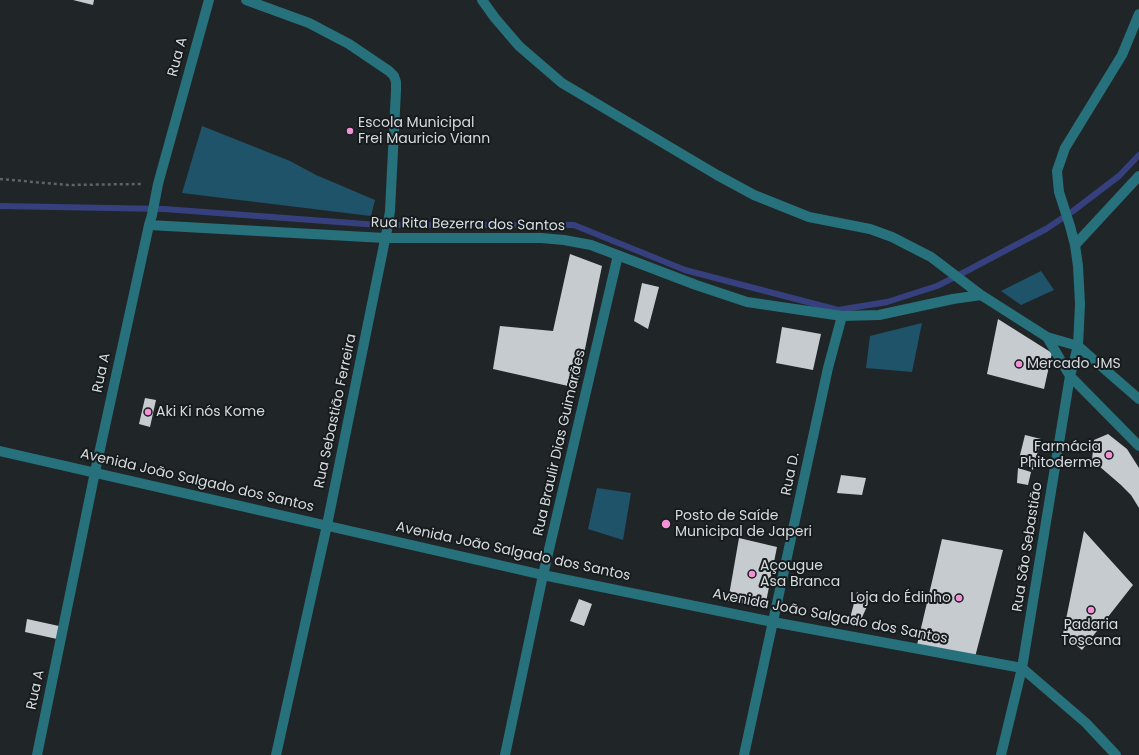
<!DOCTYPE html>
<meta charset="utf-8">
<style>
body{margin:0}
canvas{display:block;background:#202527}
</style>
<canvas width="1139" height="755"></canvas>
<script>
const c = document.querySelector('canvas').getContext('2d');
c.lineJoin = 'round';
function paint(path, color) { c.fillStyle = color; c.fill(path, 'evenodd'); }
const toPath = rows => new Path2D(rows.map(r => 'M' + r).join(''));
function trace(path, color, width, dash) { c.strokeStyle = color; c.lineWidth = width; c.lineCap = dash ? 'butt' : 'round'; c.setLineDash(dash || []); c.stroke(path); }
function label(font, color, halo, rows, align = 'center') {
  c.font = font + ' Poppins,sans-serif'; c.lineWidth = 4; c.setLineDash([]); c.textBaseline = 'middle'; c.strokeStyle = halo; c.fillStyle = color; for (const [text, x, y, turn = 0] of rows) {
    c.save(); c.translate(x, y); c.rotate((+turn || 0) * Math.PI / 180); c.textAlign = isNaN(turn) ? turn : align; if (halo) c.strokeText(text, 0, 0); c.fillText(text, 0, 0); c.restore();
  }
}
paint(toPath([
 [202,126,290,161,316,175,375,200,371,216,182,193],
 [1041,271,1054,290,1021,305,1001,291],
 [922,323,912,372,866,368,870,336],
 [597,488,631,493,623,540,588,529]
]), '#1e5369');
trace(toPath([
 [0,206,164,209,379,225,574,225,685,270,838,310,887,302,937,286,959,275,1046,229,1073,211,1119,176,1139,155]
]), '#36407e', 6);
paint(toPath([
 [73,0,94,0,93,5],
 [570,254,602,266,577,388,493,369,500,326,553,331],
 [642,283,659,287,648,329,634,321],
 [998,319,1052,353,1044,389,987,374],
 [782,327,821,334,813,370,776,363],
 [145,398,156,400,150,427,139,424],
 [1108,434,1127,449,1139,468,1139,508,1131,495,1121,485,1092,460,1094,440],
 [1025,435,1041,439,1033,470,1019,459],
 [1018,468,1031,472,1028,485,1017,483],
 [841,475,866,478,862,495,837,493],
 [1084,531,1133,585,1082,650,1063,634],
 [739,538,777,547,765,607,728,601],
 [942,539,1003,550,975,657,917,645],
 [857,592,870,600,858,626,849,622],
 [579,599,592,604,584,626,570,621],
 [27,619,59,626,57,639,25,632]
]), '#c6cbd0');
trace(toPath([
 [0,179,68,185,141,184]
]), '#5f6365', 2.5, [3, 3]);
trace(toPath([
 [246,0,309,23,349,44,389,71,394,76,396,82,396,90,390,211,387,230,327,525,276,755],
 [482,0,495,18,519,46,562,83,717,175,754,195,809,217,870,229,892,237,931,257,981,295],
 [149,225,385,238,541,238,564,240,591,245,696,285,747,302,842,316,879,315,953,299,981,295,1047,337,1078,346,1139,399],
 [1075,245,1139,176],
 [1047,337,1070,376,1139,446],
 [0,451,543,575,773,622,1022,668,1086,723,1116,755],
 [37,755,95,472,149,225,152,215,158,184,209,0],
 [505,755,543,575,618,255],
 [744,755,828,368,842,316],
 [1001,755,1022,668,1070,376,1078,346,1080,304,1078,266,1075,245,1070,226,1059,192,1057,171,1065,148,1122,55,1139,14]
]), '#26717b', 10);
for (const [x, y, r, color] of [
 [350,131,4,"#f491d4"],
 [1019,364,4,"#f491d4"],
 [148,412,4,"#f491d4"],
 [1109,455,4,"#f491d4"],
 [666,524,5,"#f491d4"],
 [752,574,4,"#f491d4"],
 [959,598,4,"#f491d4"],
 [1091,610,4,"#f491d4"]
]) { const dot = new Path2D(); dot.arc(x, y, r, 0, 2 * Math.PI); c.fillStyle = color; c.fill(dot); trace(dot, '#161b1e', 1.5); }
label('14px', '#d8dbdd', '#161b1e', [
 ["Rua A",178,57,-75],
 ["Rua Rita Bezerra dos Santos",468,225,1],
 ["Rua A",102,373,-78],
 ["Rua Sebastião Ferreira",336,411,-78],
 ["Rua Braulir Dias Guimarães",560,443,-77],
 ["Rua D.",791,474,-78],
 ["Avenida João Salgado dos Santos",197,481,13],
 ["Rua São Sebastião",1028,547,-81],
 ["Avenida João Salgado dos Santos",513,552,12],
 ["Avenida João Salgado dos Santos",830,617,11],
 ["Rua A",36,690,-78]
]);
label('14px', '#d8dbdd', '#161b1e', [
 ["Escola Municipal",358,123],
 ["Frei Mauricio Viann",358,139],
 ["Mercado JMS",1027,364],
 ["Aki Ki nós Kome",156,412],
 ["Farmácia",1101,447,"right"],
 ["Phitoderme",1101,463,"right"],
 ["Posto de Saíde",675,516],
 ["Municipal de Japeri",675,532],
 ["Açougue",760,566],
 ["Asa Branca",760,582],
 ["Loja do Édinho",951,598,"right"],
 ["Padaria",1091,625,"center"],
 ["Toscana",1091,641,"center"]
], 'left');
</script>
